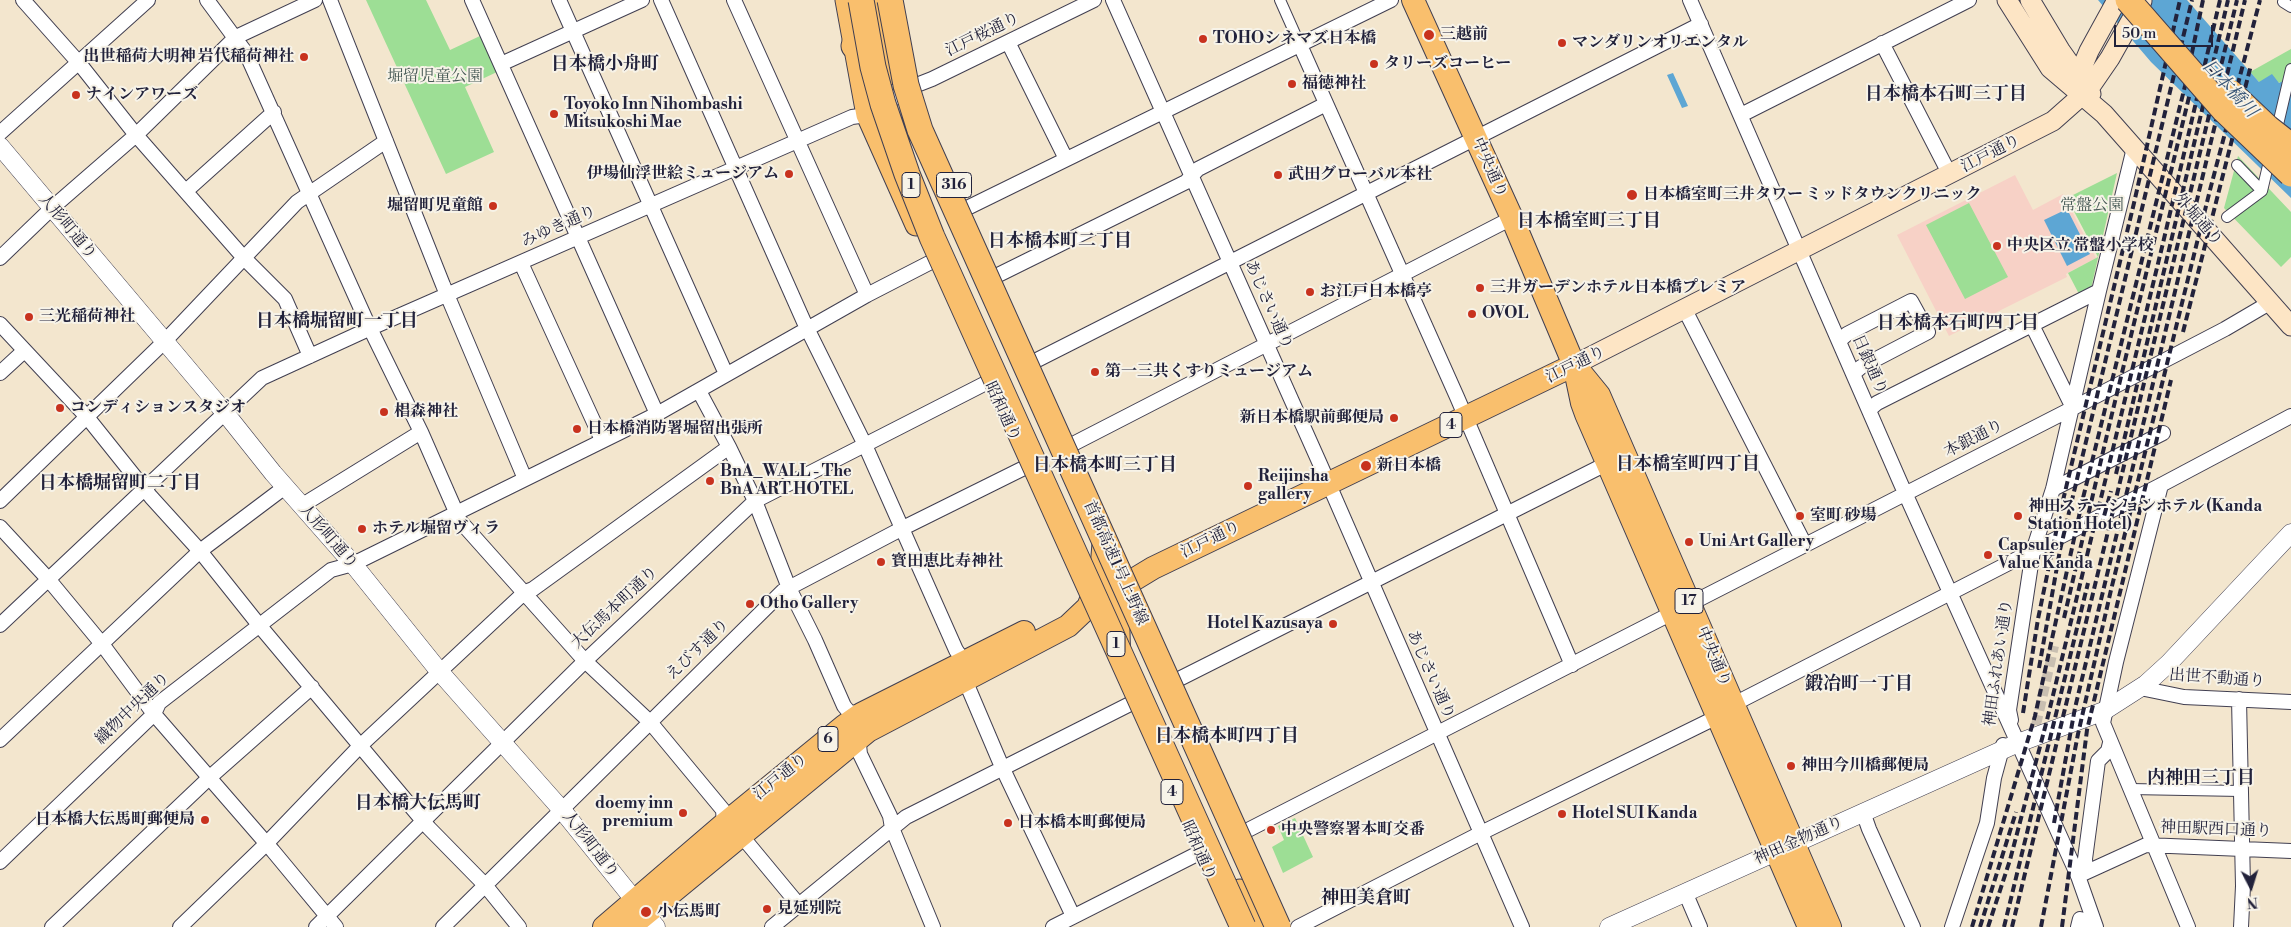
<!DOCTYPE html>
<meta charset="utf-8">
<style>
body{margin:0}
#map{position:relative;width:2291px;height:927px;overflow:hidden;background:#f3e6ce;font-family:"Libre Bodoni",serif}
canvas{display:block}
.north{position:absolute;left:2226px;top:862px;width:50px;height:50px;-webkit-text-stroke:4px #f7f3e8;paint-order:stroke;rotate:175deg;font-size:14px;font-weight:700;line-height:20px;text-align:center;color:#22223b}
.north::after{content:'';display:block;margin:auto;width:18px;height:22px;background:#22223b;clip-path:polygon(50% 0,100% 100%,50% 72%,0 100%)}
.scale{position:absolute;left:2114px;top:25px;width:99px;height:22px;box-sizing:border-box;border:2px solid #22223b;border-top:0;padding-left:6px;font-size:15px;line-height:18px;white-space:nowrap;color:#22223b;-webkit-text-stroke:4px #f7f3e8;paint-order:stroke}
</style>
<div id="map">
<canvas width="2291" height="927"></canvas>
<div class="north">N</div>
<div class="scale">50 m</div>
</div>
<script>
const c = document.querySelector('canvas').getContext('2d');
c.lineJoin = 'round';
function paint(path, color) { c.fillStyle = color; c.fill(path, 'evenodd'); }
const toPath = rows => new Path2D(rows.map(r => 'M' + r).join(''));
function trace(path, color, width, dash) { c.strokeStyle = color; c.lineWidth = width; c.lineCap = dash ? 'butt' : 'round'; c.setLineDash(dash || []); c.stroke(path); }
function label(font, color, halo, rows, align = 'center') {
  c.font = font + ' "Libre Bodoni","Noto Serif JP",serif'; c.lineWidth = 4; c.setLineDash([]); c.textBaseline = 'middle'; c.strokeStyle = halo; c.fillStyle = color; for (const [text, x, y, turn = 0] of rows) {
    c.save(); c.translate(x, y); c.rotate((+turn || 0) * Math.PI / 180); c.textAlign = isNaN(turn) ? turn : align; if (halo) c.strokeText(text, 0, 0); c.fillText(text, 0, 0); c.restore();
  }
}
paint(toPath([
 [2015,175,2033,210,2063,194,2096,258,2066,274,2067,277,1949,336,1897,235]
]), '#f7d1c6');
paint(toPath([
 [366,0,426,0,450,50,480,36,497,72,465,87,494,152,446,174],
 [2291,49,2291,83,2259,82,2250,72],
 [2238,156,2291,212,2291,257,2281,267,2224,208],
 [2117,173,2091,289,2079,294,2068,273,2098,257,2067,198],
 [1969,203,2008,277,1965,299,1926,225],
 [1295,818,1313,857,1283,873,1272,847,1284,840,1278,826]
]), '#9dde95');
paint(toPath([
 [2098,0,2187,0,2259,82,2272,74,2279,83,2287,79,2291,83,2291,198,2151,62],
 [1673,73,1688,106,1682,108,1667,75],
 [2067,209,2090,254,2067,266,2044,220]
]), '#5da6d4');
trace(toPath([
 [2036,725,2054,646]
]), '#c9bfb1', 10, [10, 5]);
const pedestrian = toPath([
 [1280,0,1300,45],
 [2283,2,2291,7],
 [2276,133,2291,69],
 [2237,165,2262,191],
 [2227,217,2262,191,2270,157],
 [2130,789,2241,791]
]);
const minor = toPath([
 [23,0,79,63,136,135,244,258,285,299,310,356],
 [207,0,246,53,366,320,421,432,460,521,585,661,650,722,723,810,724,824],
 [330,0,443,285,525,479],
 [472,0,657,414],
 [559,0,726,374],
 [661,0,804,322,865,445,956,650,964,662],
 [734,0,867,295],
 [1113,0,1320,464,1522,927],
 [1690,0,1901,484,2078,876,2096,927],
 [1008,42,1066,159],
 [1882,43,1950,175],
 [1300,45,1457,397,1572,665],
 [501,64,642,0],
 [1741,115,1969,0],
 [0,133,148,0],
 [186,191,274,112],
 [965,209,1391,0],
 [0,258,52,208,136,135,236,37,315,0],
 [521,263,602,440],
 [996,276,1186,182,1198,169,1326,104],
 [1685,310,1805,545],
 [0,324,87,417,151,497,200,551,259,625,429,828,485,885,519,927],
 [2032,325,2073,408],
 [1839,341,1847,334,1911,301,1928,332,1861,367,1853,374],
 [1035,361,1701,24],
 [0,373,24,351],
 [699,391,729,447,755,501,789,588,815,640,844,706,849,712,861,714],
 [1869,410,1877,403,2099,291],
 [1073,444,1512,218],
 [2161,485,2116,662,2103,723,2188,927],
 [2053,489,2163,433],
 [0,501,164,342,297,202,386,141],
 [301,506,421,432],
 [0,527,49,580,102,644,154,714,273,851,336,927],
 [0,625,262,378,371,328,852,117,867,115,914,86,932,79,1094,0],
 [965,680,1002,767,1073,916],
 [1177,680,1608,463],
 [2140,688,2184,697,2291,702],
 [2239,699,2243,886,2241,927],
 [1734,704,2161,485,2291,416],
 [2011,720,2009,710,2033,551,2053,489,2099,291,2134,148],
 [864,735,859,745,860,754,890,816,892,828,933,927],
 [0,740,200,551,285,487],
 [1863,812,1869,829,1913,927],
 [1244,832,2073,408,2225,329,2271,302],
 [740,834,798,904],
 [0,862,154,714,159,703,331,570,353,564,657,414,867,295,933,261],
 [2086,872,2085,859,2098,761,2108,751,2110,743],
 [2078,876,2146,845,2291,851],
 [1685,892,1700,927],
 [52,927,209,778,312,687],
 [180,927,266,844,360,746,525,592,533,589,729,447],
 [316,927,585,661,755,501,988,382],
 [443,927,783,591,903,528,1026,467],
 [772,927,906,817,1132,703],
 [1053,927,1199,853],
 [1298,927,1481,833,1717,717],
 [1952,927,1987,823,1994,778,2003,745],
 [2078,927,2080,919,2094,922]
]);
const tertiary = toPath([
 [0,146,226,414,273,473,353,564,439,671,562,810,656,927],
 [1609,927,2018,743,2104,711,2146,684,2169,663,2291,533]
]);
const secondary = toPath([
 [2007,0,2050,68,2104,114,2291,326],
 [2030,0,2060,50,2091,94],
 [2075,84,2089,51,2117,0],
 [1574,365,2053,121,2088,90,2110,58,2142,1]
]);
const primary = toPath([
 [846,0,867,115,916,225]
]);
const trunk = toPath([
 [1413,0,1512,218,1574,365,1582,403,1586,414,1809,927],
 [1577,368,1599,395,1830,927],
 [1088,607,1101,575,1104,537],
 [1119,649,1118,614,1123,594,1133,580],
 [604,927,724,824,844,726,861,714,1024,632],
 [630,927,868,731,1068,626,1087,608,1153,568,1574,365]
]);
const motorway = toPath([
 [882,2,889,72],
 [854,46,864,7],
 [1240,892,1256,927]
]);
trace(pedestrian, '#413f51', 12);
trace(minor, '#413f51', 16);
trace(tertiary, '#413f51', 19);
trace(secondary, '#413f51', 21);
trace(primary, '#413f51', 23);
trace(trunk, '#413f51', 24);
trace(motorway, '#413f51', 27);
trace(pedestrian, '#fff', 10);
trace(minor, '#fff', 14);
trace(tertiary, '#fff', 18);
trace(secondary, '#fde5c5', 19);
trace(primary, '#f9bf6d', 21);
trace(trunk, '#f9bf6d', 22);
trace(motorway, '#f9bf6d', 25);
trace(toPath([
 [2183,332,2251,65],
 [2116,474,2228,0],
 [2101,527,2111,491],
 [2064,618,2110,422,2190,93],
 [2039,668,2060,550,2192,0],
 [2023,713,2038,619,2060,513,2134,203,2180,0],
 [2054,823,2075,708,2245,0],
 [1972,927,2035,716,2083,498,2185,86,2203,0],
 [1980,927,2016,812],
 [1988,927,2010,860,2047,720,2163,243,2220,0],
 [2004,927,2088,583],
 [2012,927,2237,0],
 [2041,927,2078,734,2111,590,2210,190,2260,0],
 [2062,927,2087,730,2171,380]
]), '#22223b', 4, [8, 4]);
const motorwayBridge = toPath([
 [861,0,873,67,883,104,907,174,932,237,1243,927],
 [890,0,906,85,920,130,1278,927],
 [2128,0,2224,110,2291,174],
 [2230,92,2268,128,2291,146]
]);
trace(motorwayBridge, '#413f51', 27, []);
trace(motorwayBridge, '#f9bf6d', 25);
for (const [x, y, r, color] of [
 [1429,35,6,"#c8321e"],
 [1203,39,5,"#c8321e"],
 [1562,43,5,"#c8321e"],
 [304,57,5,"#c8321e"],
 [1374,64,5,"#c8321e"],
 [1292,84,5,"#c8321e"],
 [76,95,5,"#c8321e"],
 [554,114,5,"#c8321e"],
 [789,174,5,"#c8321e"],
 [1278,175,5,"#c8321e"],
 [1632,195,6,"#c8321e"],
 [493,206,5,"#c8321e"],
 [1997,246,5,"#c8321e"],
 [1480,288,5,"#c8321e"],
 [1310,292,5,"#c8321e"],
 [1472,314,5,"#c8321e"],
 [29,317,5,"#c8321e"],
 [1095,372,5,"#c8321e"],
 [60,408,5,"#c8321e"],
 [384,412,5,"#c8321e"],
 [1394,418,5,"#c8321e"],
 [577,429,5,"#c8321e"],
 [1366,466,6,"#c8321e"],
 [710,481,5,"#c8321e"],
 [1248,486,5,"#c8321e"],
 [1800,516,5,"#c8321e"],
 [2018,516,5,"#c8321e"],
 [362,529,5,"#c8321e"],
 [1689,542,5,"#c8321e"],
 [1988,555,5,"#c8321e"],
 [881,562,5,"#c8321e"],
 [750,604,5,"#c8321e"],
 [1333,624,5,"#c8321e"],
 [1791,766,5,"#c8321e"],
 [683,813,5,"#c8321e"],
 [1562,814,5,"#c8321e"],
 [205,820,5,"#c8321e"],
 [1008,823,5,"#c8321e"],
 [1271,830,5,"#c8321e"],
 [767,909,5,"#c8321e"],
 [646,912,6,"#c8321e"]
]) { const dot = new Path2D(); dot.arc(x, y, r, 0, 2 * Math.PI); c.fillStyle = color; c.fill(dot); trace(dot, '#f7f3e8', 2); }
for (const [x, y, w] of [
 [911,185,18],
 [954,185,35],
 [1451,425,22],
 [1689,601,28],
 [1116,644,18],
 [828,739,20],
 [1172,792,22]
]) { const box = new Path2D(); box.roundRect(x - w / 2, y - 12.5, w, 25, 4); c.fillStyle = '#f7f3e8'; c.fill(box); trace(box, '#22223b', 1); }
label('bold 15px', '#22223b', null, [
 ["1",911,185],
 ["316",954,185],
 ["4",1451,425],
 ["17",1689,601],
 ["1",1116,644],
 ["6",828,739],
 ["4",1172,792]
]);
label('16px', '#22223b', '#f7f3e8', [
 ["江戸桜通り",983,35,-26],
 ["江戸通り",1991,154,-27],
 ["中央通り",1489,168,66],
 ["外堀通り",2198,220,49],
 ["人形町通り",67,227,50],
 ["みゆき通り",559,227,-24],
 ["あじさい通り",1268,305,66],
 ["江戸通り",1576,365,-26],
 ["日銀通り",1869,365,66],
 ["昭和通り",1002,412,65],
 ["本銀通り",1974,439,-27],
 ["人形町通り",328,537,49],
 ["江戸通り",1211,540,-26],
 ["首都高速1号上野線",1115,563,66],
 ["大伝馬本町通り",615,608,-43],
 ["えびす通り",698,650,-44],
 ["中央通り",1713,657,67],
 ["神田ふれあい通り",1999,663,-82],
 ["あじさい通り",1430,675,66],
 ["出世不動通り",2217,679,4],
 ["織物中央通り",133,709,-44],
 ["江戸通り",781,777,-39],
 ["神田駅西口通り",2216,830,2],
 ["神田金物通り",1799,841,-24],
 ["人形町通り",590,845,52],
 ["昭和通り",1198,851,66]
]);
label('bold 16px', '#22223b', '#f7f3e8', [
 ["三越前",1440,35],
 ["TOHOシネマズ日本橋",1213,39],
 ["マンダリンオリエンタル",1572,43],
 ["出世稲荷大明神 岩代稲荷神社",294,57,"right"],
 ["タリーズコーヒー",1384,64],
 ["福徳神社",1302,84],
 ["ナインアワーズ",86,95],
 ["Toyoko Inn Nihombashi",564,105],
 ["Mitsukoshi Mae",564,123],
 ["伊場仙浮世絵ミュージアム",779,174,"right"],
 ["武田グローバル本社",1288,175],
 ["日本橋室町三井タワー ミッドタウンクリニック",1643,195],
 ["堀留町児童館",483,206,"right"],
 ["中央区立 常盤小学校",2007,246],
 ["三井ガーデンホテル日本橋プレミア",1490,288],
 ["お江戸日本橋亭",1320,292],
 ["OVOL",1482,314],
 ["三光稲荷神社",39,317],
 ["第一三共くすりミュージアム",1105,372],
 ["コンディションスタジオ",70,408],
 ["椙森神社",394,412],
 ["新日本橋駅前郵便局",1384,418,"right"],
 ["日本橋消防署堀留出張所",587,429],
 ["新日本橋",1377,466],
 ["BnA_WALL - The",720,472],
 ["BnA ART HOTEL",720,490],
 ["Reijinsha",1258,477],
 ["gallery",1258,495],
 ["神田ステーションホテル (Kanda",2028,507],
 ["Station Hotel)",2028,525],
 ["室町 砂場",1810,516],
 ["ホテル堀留ヴィラ",372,529],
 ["Uni Art Gallery",1699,542],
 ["Capsule",1998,546],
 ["Value Kanda",1998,564],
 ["寳田恵比寿神社",891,562],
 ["Otho Gallery",760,604],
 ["Hotel Kazusaya",1323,624,"right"],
 ["神田今川橋郵便局",1801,766],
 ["doemy inn",673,804,"right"],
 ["premium",673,822,"right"],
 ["Hotel SUI Kanda",1572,814],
 ["日本橋大伝馬町郵便局",195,820,"right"],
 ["日本橋本町郵便局",1018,823],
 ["中央警察署本町交番",1281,830],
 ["見延別院",777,909],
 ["小伝馬町",657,912]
], 'left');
label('16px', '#475a56', '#f7f3e8', [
 ["堀留児童公園",435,77],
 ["常盤公園",2092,206]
]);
label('bold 18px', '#22223b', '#f7f3e8', [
 ["日本橋小舟町",605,65],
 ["日本橋本石町三丁目",1946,95],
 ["日本橋室町三丁目",1589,222],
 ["日本橋本町二丁目",1060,242],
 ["日本橋堀留町一丁目",337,322],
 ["日本橋本石町四丁目",1958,324],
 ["日本橋室町四丁目",1688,465],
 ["日本橋本町三丁目",1105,466],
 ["日本橋堀留町二丁目",120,484],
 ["鍛冶町一丁目",1859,685],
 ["日本橋本町四丁目",1227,737],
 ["内神田三丁目",2201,779],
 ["日本橋大伝馬町",418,804],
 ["神田美倉町",1366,899]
]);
label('italic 18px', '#3a5778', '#f7f3e8', [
 ["日本橋川",2229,89,47]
]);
</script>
